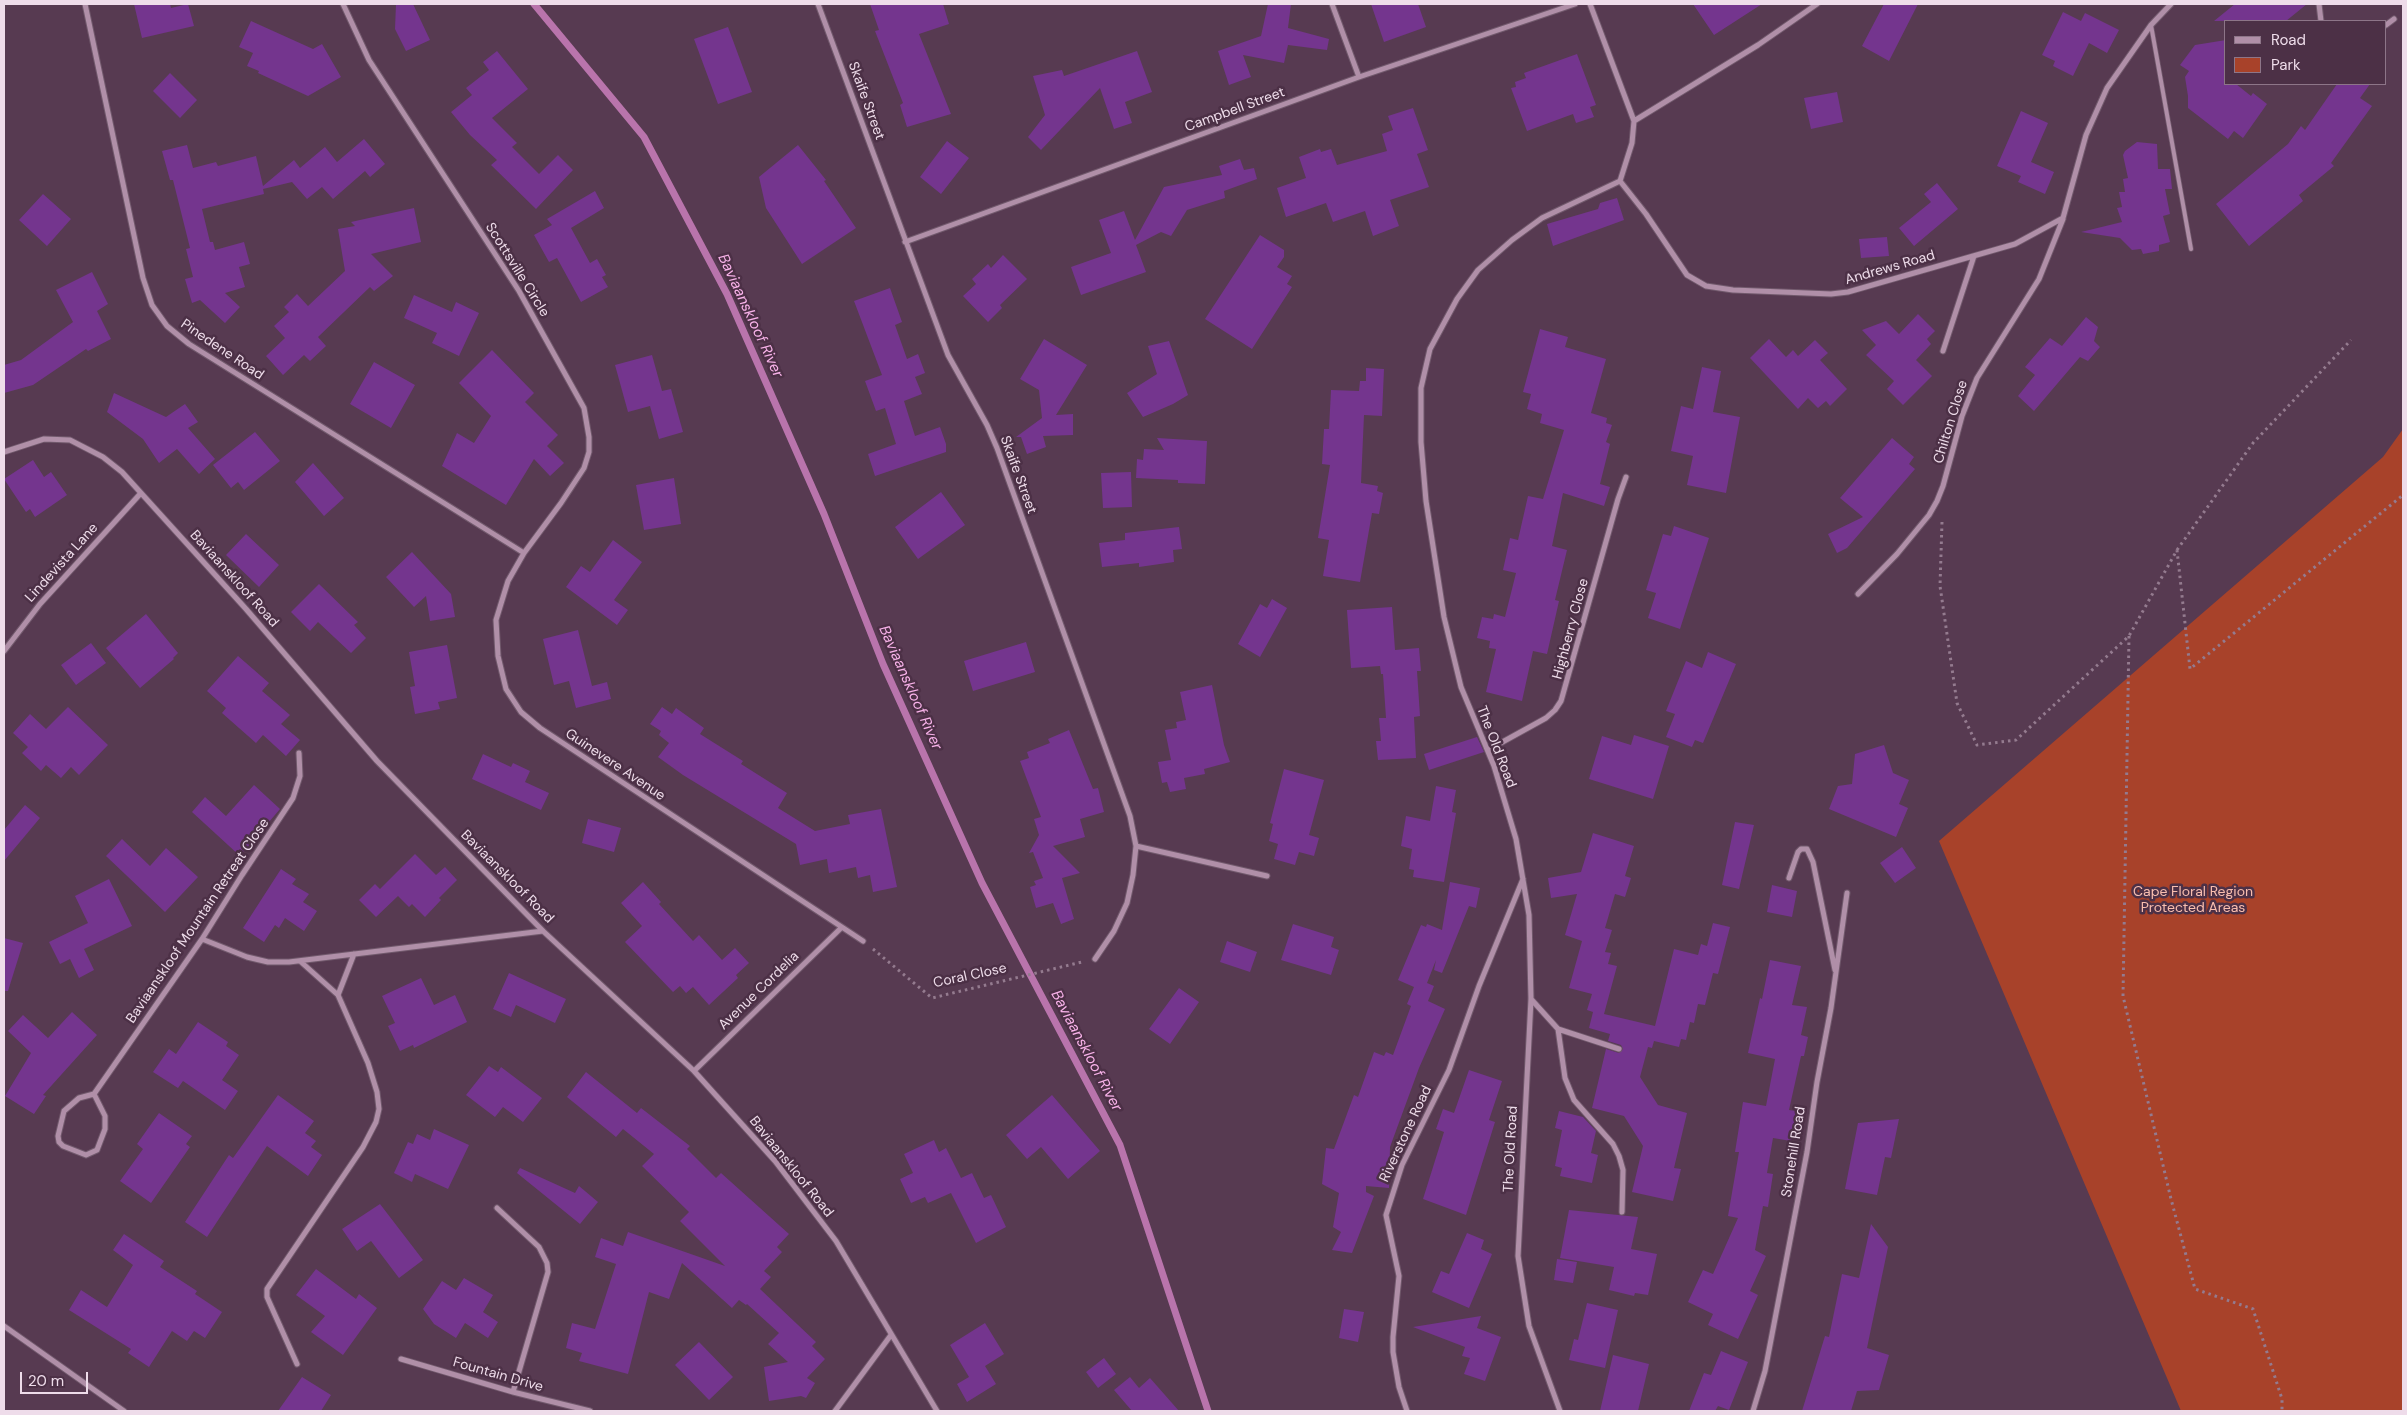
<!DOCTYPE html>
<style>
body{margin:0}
#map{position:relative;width:2407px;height:1415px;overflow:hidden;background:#573a51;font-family:"DM Sans",sans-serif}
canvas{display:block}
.frame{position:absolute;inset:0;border:5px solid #eedcea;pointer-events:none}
.legend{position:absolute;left:2224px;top:20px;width:162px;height:65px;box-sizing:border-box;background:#4c3046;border:1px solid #8d7588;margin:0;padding:6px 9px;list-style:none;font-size:15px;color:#eedcea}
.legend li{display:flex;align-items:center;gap:10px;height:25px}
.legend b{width:25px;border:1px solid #8d7588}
.scale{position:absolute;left:20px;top:1372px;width:68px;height:22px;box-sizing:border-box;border:2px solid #eedcea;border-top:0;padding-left:6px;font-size:15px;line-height:18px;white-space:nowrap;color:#eedcea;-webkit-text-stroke:4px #4c3046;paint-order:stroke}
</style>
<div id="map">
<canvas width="2407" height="1415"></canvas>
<div class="frame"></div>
<ul class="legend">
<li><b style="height:6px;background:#b08fa8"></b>Road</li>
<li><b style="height:14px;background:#a8422a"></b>Park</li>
</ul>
<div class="scale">20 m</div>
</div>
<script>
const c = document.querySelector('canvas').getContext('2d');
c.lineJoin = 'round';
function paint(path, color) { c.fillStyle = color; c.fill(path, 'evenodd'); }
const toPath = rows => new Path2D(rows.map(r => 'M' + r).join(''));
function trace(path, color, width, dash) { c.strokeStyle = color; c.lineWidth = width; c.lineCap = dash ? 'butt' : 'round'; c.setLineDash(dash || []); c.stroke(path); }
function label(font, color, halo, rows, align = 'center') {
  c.font = font + ' "DM Sans",sans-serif'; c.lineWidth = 5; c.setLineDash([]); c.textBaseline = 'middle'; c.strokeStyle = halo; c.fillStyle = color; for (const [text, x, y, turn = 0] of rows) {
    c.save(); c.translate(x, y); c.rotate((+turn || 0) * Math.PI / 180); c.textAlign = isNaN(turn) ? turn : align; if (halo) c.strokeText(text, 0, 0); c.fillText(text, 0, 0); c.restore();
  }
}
paint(toPath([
 [2403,429,2403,1411,2181,1411,1939,841,2383,457]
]), '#a8422a');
trace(toPath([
 [534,4,644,137,727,294,824,514,883,664,982,883,1120,1145,1208,1411]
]), '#b974ac', 7);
paint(toPath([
 [134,4,170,4,171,8,188,4,194,26,142,38],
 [396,4,413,4,430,40,406,51,395,29],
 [870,4,943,4,949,24,919,34,951,114,907,127,900,105,903,103,875,31,879,30],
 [1268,4,1291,4,1288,28,1329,39,1327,50,1288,45,1284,63,1243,55,1251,77,1229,85,1218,51,1261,36],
 [1371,4,1418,4,1426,27,1384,42],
 [1693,4,1762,4,1714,35],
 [1884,4,1918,4,1889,61,1862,46],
 [2235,4,2307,4,2286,21,2214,21],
 [2063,12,2081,21,2085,13,2119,30,2107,53,2089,43,2073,76,2053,66,2055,61,2042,55],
 [251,21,313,49,322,44,341,77,308,96,258,73,259,71,247,66,253,53,239,47],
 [728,27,752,92,718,104,694,39],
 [2226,40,2226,84,2236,84,2251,96,2253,93,2267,104,2243,138,2234,131,2228,139,2188,108,2188,96,2185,77,2189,71,2180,65,2195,45],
 [497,51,528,89,492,118,517,143,512,147,539,174,558,155,573,170,536,209,491,165,497,160,470,135,451,112,472,95,466,88,489,70,483,62],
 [1137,51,1152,92,1125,102,1132,123,1114,129,1100,88,1041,150,1028,137,1045,115,1033,76,1062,70,1064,76],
 [1577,54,1596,105,1590,107,1594,117,1576,123,1573,114,1527,131,1511,88,1516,87,1515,82,1526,78,1524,73],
 [170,73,197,100,180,118,153,91],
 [2337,84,2370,84,2360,98,2372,106,2331,163,2334,166,2299,195,2303,201,2249,246,2216,204,2288,144,2301,126,2305,130],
 [1837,92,1843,122,1811,129,1804,98],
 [1413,108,1428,150,1417,154,1429,187,1390,200,1399,226,1373,236,1365,211,1333,222,1326,203,1286,217,1277,188,1306,178,1299,157,1320,149,1321,152,1331,149,1337,165,1387,151,1382,134,1393,130,1388,116],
 [2021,111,2048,123,2031,162,2054,172,2045,194,2018,182,2021,176,1997,166],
 [364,139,385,164,370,177,365,171,333,199,322,187,307,199,292,182,263,189,264,194,202,209,210,242,213,242,215,250,244,242,250,264,239,267,245,287,225,293,240,307,225,323,200,300,192,303,185,279,193,277,186,249,190,248,173,180,170,180,162,151,187,145,193,168,216,162,218,166,256,156,263,186,294,160,300,168,325,147,337,162],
 [947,141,969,158,941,194,920,177],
 [2137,142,2157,144,2158,169,2170,169,2172,189,2165,189,2170,214,2163,216,2170,242,2159,245,2159,251,2143,254,2141,249,2132,250,2120,238,2081,232,2122,222,2117,208,2122,207,2119,192,2125,192,2123,179,2128,178,2123,155,2125,151],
 [798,145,826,180,824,181,856,228,802,264,766,208,759,177],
 [1240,159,1244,170,1254,168,1257,179,1224,191,1225,198,1187,210,1171,236,1161,232,1136,245,1146,272,1081,295,1071,267,1111,253,1099,220,1124,211,1135,240,1164,187,1222,175,1219,166],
 [1937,183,1958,209,1914,246,1899,228,1931,202,1924,194],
 [595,191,604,208,571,228,590,263,597,259,606,275,602,277,608,287,581,302,557,258,549,262,534,235,552,225,547,219],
 [43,194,71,219,47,246,19,220],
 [1617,198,1624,220,1553,246,1547,224,1598,209,1600,203],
 [414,208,421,242,371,254,393,276,374,291,370,287,318,337,326,346,310,361,304,355,283,375,266,356,285,338,274,326,289,312,284,307,297,294,308,306,345,271,338,229,355,226,351,222],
 [1260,235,1284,250,1284,257,1277,267,1292,276,1287,284,1292,287,1252,349,1205,319],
 [1887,237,1889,256,1861,258,1859,239],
 [1003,255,1027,279,1000,305,1002,308,988,322,963,296,976,284,972,279,988,264,991,268],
 [92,272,108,304,97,311,111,339,88,351,86,349,33,385,4,393,4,365,21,360,73,322,56,290],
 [890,288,902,322,895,325,907,359,918,354,925,373,915,377,922,394,904,401,915,436,940,427,946,444,946,452,875,476,868,454,896,444,885,408,876,411,865,381,882,375,854,301],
 [414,295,452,312,456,302,479,313,459,356,432,343,437,333,404,318],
 [1918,314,1935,331,1927,339,1931,344,1916,360,1932,376,1903,405,1887,389,1894,381,1866,355,1876,345,1862,330,1886,321,1899,334],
 [2086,317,2098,327,2094,341,2100,347,2088,361,2080,357,2034,411,2018,396,2035,375,2025,367,2050,338,2062,346],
 [1540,329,1568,337,1565,347,1606,359,1591,413,1607,418,1606,423,1612,425,1606,442,1610,444,1600,484,1610,487,1604,506,1563,493,1552,546,1567,550,1555,600,1559,601,1547,654,1533,651,1522,701,1486,692,1496,649,1489,648,1490,641,1477,638,1482,617,1493,619,1494,614,1505,617,1516,573,1503,570,1510,538,1518,540,1528,496,1543,499,1564,430,1540,423,1542,414,1527,409,1531,394,1523,392],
 [1044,339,1087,365,1056,415,1073,414,1073,435,1043,436,1046,447,1027,454,1021,437,1016,437,1042,418,1039,390,1020,379],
 [1769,339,1786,357,1793,350,1798,356,1815,340,1828,353,1820,360,1847,389,1830,406,1826,401,1818,408,1808,398,1798,409,1750,358],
 [1169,341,1188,395,1173,404,1143,417,1127,393,1157,374,1148,346],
 [492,350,534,393,525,402,558,435,547,446,564,463,550,476,534,459,506,505,442,466,457,433,474,443,491,416,459,383],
 [652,355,662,391,671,389,683,432,659,439,650,406,628,412,615,365],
 [374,362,415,385,391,428,350,404],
 [1702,367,1721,371,1713,412,1740,417,1726,493,1687,485,1693,456,1671,451,1681,406,1693,409],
 [1366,368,1384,369,1382,416,1364,415,1361,483,1378,486,1377,491,1383,493,1379,514,1372,513,1360,582,1323,576,1329,540,1318,538,1330,465,1322,464,1324,429,1329,429,1331,390,1359,391,1360,381,1366,381],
 [114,393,166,417,185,404,198,422,188,428,215,459,199,474,177,449,159,463,143,439,107,412],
 [255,432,280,461,244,490,238,482,231,488,213,465],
 [1157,438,1207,441,1205,484,1178,483,1178,480,1136,478,1137,459,1143,460,1144,449,1164,450],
 [1892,438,1914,457,1909,464,1915,469,1847,548,1837,553,1828,534,1863,517,1840,498],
 [33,460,44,477,51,472,67,495,35,517,30,509,26,512,4,479],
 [313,463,344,498,324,516,295,482],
 [1131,472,1132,507,1103,508,1101,473],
 [674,478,681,524,644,530,636,485],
 [941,492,965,525,918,559,895,527],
 [1674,526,1709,538,1680,629,1648,618,1656,593,1646,590,1663,534,1671,536],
 [1179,527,1182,549,1173,550,1174,562,1139,567,1139,563,1102,567,1099,543,1125,540,1125,533],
 [246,534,279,565,259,587,226,555],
 [613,540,642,562,614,600,628,610,617,625,566,587,581,566,590,572],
 [412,552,451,594,455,617,430,621,426,596,414,607,386,577],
 [319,584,358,622,354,625,366,638,351,653,318,622,310,631,291,612],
 [1272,599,1287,608,1260,657,1238,644,1260,604,1267,608],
 [1392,607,1395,650,1419,648,1421,671,1417,671,1420,716,1414,717,1416,758,1378,760,1376,741,1381,741,1379,718,1386,718,1383,674,1381,674,1380,666,1351,668,1347,610],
 [146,614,178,653,173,658,174,659,140,688,106,648],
 [578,630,592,686,607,682,611,699,576,708,569,681,554,685,543,639],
 [1026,642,1035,672,973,691,964,661],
 [91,643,106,663,76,685,61,665],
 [447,645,457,698,438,702,440,709,415,714,410,687,415,686,409,652],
 [1708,652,1736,664,1703,743,1695,740,1692,747,1666,737,1675,714,1666,711,1686,661,1702,668],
 [238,656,269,683,262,691,290,715,281,724,300,740,286,756,263,735,256,743,222,713,226,708,207,691],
 [1212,685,1224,745,1230,762,1204,769,1205,774,1184,778,1186,789,1170,792,1167,782,1162,783,1158,762,1171,760,1165,730,1177,728,1176,722,1186,720,1180,692],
 [68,707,108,745,79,775,71,767,61,778,46,765,41,771,22,753,28,747,13,733,30,714,46,729],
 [662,707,672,714,676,708,704,728,700,734,743,761,741,764,787,793,778,808,815,831,850,824,848,815,881,809,897,887,873,892,870,875,858,878,856,867,829,873,827,859,800,865,796,844,683,775,658,757,669,743,659,735,661,731,650,724],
 [1069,730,1093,789,1098,788,1104,812,1080,819,1085,837,1053,846,1080,873,1062,878,1074,919,1061,924,1053,903,1036,908,1030,887,1036,885,1034,881,1043,878,1033,852,1029,853,1039,835,1034,819,1041,817,1020,761,1029,758,1027,752,1050,743,1048,739],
 [1634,735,1669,746,1653,799,1589,779,1602,736,1631,745],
 [1477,737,1484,752,1429,770,1424,754],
 [1884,745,1893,773,1909,780,1899,804,1908,808,1896,837,1829,809,1838,786,1852,784,1855,754],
 [483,754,511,767,513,763,530,771,525,782,549,793,541,810,472,779],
 [1284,769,1324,780,1309,835,1319,838,1314,856,1299,852,1295,865,1274,859,1278,844,1269,841,1273,824,1270,823],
 [254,785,280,809,240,856,192,812,205,797,226,816],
 [1436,786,1456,790,1452,812,1456,813,1444,882,1413,877,1414,870,1409,869,1412,849,1401,846,1406,816,1430,821],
 [25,805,40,818,4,861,4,830],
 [588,819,621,828,614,852,582,843],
 [1735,822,1754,825,1739,889,1722,885],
 [1593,833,1634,846,1625,876,1631,878,1625,897,1615,894,1605,928,1612,930,1605,952,1611,953,1608,964,1617,966,1604,1014,1655,1026,1674,949,1698,955,1701,944,1707,946,1713,923,1730,927,1718,974,1713,973,1705,1005,1698,1004,1694,1023,1690,1022,1686,1040,1681,1039,1679,1047,1654,1041,1652,1048,1648,1047,1640,1077,1658,1105,1687,1113,1674,1168,1681,1169,1673,1201,1632,1192,1643,1146,1624,1116,1592,1108,1606,1049,1619,1053,1623,1049,1621,1045,1608,1041,1610,1034,1589,1028,1593,1012,1587,1010,1592,994,1569,988,1582,941,1565,935,1577,894,1551,898,1548,878,1581,872],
 [122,839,150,866,166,848,198,877,165,912,106,856],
 [1902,847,1916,868,1895,883,1880,863],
 [415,854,436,875,445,867,457,880,439,898,441,900,425,917,412,904,409,907,398,896,376,917,359,900,375,884,380,889],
 [281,869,296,879,292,884,309,894,303,902,317,911,304,931,285,918,279,928,275,925,264,942,243,928],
 [109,879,132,926,84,949,94,970,79,978,70,959,60,964,49,942,88,923,75,896],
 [643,882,661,902,659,904,693,941,699,935,722,960,735,948,749,963,736,975,738,978,709,1005,693,987,686,993,680,986,673,992,625,942,642,926,621,903],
 [1450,882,1480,888,1476,908,1469,906,1442,973,1434,970,1436,960,1427,983,1434,986,1428,1001,1445,1009,1419,1068,1390,1147,1389,1188,1366,1186,1366,1192,1374,1196,1352,1253,1332,1250,1341,1232,1333,1227,1339,1193,1322,1184,1326,1148,1334,1149,1354,1095,1358,1097,1374,1052,1384,1056,1386,1052,1393,1055,1411,1006,1407,1004,1414,987,1398,980,1421,925,1426,927,1427,924,1442,930],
 [1772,885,1797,891,1792,917,1767,912],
 [1293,924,1334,937,1331,947,1339,950,1331,975,1281,960],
 [4,938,23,943,8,991,4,991],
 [1227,941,1257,952,1250,972,1220,962],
 [1770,960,1801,966,1792,1005,1807,1007,1801,1035,1808,1037,1804,1056,1801,1056,1789,1110,1796,1111,1791,1141,1773,1138,1767,1173,1773,1174,1768,1207,1763,1206,1755,1250,1766,1256,1750,1291,1758,1295,1738,1339,1708,1325,1713,1314,1688,1302,1703,1270,1713,1274,1738,1218,1728,1216,1739,1152,1735,1152,1743,1102,1766,1106,1775,1059,1748,1053,1760,998,1762,999],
 [509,973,566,999,555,1023,516,1005,511,1017,493,1009],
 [421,978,434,1005,455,995,467,1022,414,1048,413,1045,400,1051,388,1026,395,1023,382,996],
 [1179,988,1199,1002,1170,1044,1149,1029],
 [72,1012,97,1035,43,1095,46,1096,34,1114,5,1096,31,1053,8,1031,23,1015,48,1038],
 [198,1022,228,1042,226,1046,239,1055,222,1080,238,1091,225,1110,183,1081,178,1088,153,1072,169,1049,176,1054],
 [489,1066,498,1072,501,1067,542,1098,523,1122,503,1107,495,1117,466,1095],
 [1469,1070,1502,1081,1489,1120,1495,1122,1466,1215,1423,1199,1444,1132,1436,1129,1443,1109,1454,1113],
 [586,1072,637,1113,641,1108,690,1146,687,1149,716,1178,721,1173,789,1234,777,1247,782,1252,764,1271,771,1277,760,1289,816,1342,812,1346,825,1359,807,1378,815,1383,806,1398,801,1396,769,1401,764,1367,788,1362,768,1344,779,1333,747,1304,746,1305,739,1300,732,1308,682,1263,669,1299,649,1292,628,1374,579,1361,582,1353,566,1348,572,1323,595,1329,616,1264,595,1257,601,1238,623,1246,628,1232,725,1266,680,1221,689,1212,642,1166,654,1154,623,1129,616,1137,567,1097],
 [278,1095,314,1121,305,1133,316,1141,311,1147,322,1155,308,1176,267,1146,207,1237,185,1222,229,1155,233,1158],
 [1052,1095,1100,1151,1068,1179,1041,1147,1027,1159,1006,1135],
 [1559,1111,1583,1117,1596,1131,1591,1153,1598,1155,1592,1183,1560,1176,1562,1168,1555,1166,1562,1130,1555,1128],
 [159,1113,192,1136,186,1144,190,1147,151,1203,120,1181,143,1149,137,1144],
 [1899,1119,1891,1158,1885,1157,1877,1195,1845,1189,1858,1123],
 [434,1129,469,1145,448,1189,415,1174,412,1182,394,1173,408,1142,413,1144,417,1134,430,1140],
 [934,1140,939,1152,946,1148,961,1178,972,1173,984,1198,991,1195,1006,1227,976,1243,951,1193,928,1203,925,1197,911,1203,900,1179,913,1173,904,1154],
 [520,1168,575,1193,579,1186,598,1202,580,1224,517,1173],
 [380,1204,423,1260,399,1278,371,1241,357,1251,342,1229],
 [1569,1210,1638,1217,1631,1249,1657,1254,1648,1295,1635,1293,1634,1296,1609,1290,1614,1267,1560,1258],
 [1871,1224,1888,1247,1867,1348,1889,1355,1879,1390,1857,1391,1851,1411,1802,1411,1825,1336,1829,1337,1842,1274,1859,1278],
 [1467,1233,1484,1240,1481,1249,1492,1254,1469,1308,1432,1292,1441,1271,1449,1274],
 [124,1234,164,1261,160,1267,197,1291,195,1294,222,1312,205,1338,194,1331,187,1341,172,1331,149,1367,128,1353,131,1349,69,1310,81,1290,107,1307,133,1265,113,1250],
 [1557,1259,1577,1262,1573,1283,1554,1280],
 [316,1269,356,1299,359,1294,377,1308,343,1355,311,1332,325,1316,296,1295],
 [464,1278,493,1295,483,1312,498,1322,488,1338,465,1323,456,1338,434,1324,423,1309,442,1281,456,1290],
 [1587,1303,1618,1310,1605,1368,1569,1360,1574,1339,1578,1340],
 [1344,1309,1364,1312,1358,1342,1339,1338],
 [1481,1316,1477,1328,1501,1337,1485,1381,1464,1374,1470,1358,1462,1356,1465,1347,1413,1327],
 [985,1323,1004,1354,985,1366,996,1384,967,1402,957,1384,969,1377,950,1345],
 [699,1342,733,1377,709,1400,675,1365],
 [1721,1351,1748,1362,1729,1410,1718,1406,1715,1411,1689,1411,1704,1373,1711,1375],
 [1613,1355,1649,1364,1638,1411,1600,1411],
 [1104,1358,1116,1374,1098,1388,1086,1372],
 [302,1377,331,1395,321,1411,278,1411],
 [1130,1377,1139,1388,1150,1378,1179,1411,1132,1411,1114,1390]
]), '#74358e');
const service = toPath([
 [2151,25,2191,249]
]);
const minor = toPath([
 [85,4,143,278,152,305,167,326,189,344,524,553],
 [343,4,369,60,519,291,584,408,589,437,589,452,584,468,561,503,524,553,508,581,496,620,498,656,506,689,521,712,540,728,863,941],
 [818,4,948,355,987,425,997,448,1130,816,1136,846,1133,875,1127,903,1114,931,1095,959],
 [1332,4,1359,77],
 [1590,4,1634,121,1632,143,1620,181,1646,214,1687,275,1706,286,1733,290,1831,294,1848,292,2015,244,2063,218,2086,135,2107,88,2151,25,2171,4],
 [2319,4,2321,21],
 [2386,25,2394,19],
 [1634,121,1758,45,1817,4],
 [905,242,1359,77,1575,4],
 [1943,351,1974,256],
 [4,452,44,439,70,440,103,457,122,472,246,609,377,761,543,931,694,1071,775,1161,836,1241,937,1411],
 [1858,594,1897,554,1929,515,1937,501,1943,486,1962,416,1977,378,2039,279,2063,219],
 [4,651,40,604,141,493],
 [1488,750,1546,718,1555,710,1561,701,1618,499,1626,477],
 [1136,846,1267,876],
 [1789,878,1798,852,1801,849,1807,849,1813,862,1835,970],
 [202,939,247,957,268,962,289,962,543,931],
 [300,961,338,995],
 [1531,999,1558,1029,1565,1078,1574,1100,1613,1144,1619,1156,1623,1170,1622,1212],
 [1558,1029,1619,1049],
 [694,1071,841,928],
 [94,1094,105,1116,105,1129,97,1150,86,1155,63,1146,59,1142,58,1136,64,1111,79,1098,94,1094,202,939,242,875,293,798,300,776,299,753],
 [497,1208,539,1247,547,1263,548,1272,513,1392],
 [4,1326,124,1411],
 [401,1359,513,1392,590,1411],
 [297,1364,267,1297,267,1289,363,1147,376,1122,379,1109,377,1092,368,1063,338,995,354,954],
 [835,1411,891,1335],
 [1407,1411,1399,1387,1393,1352,1393,1337,1399,1276,1386,1215,1402,1165,1449,1070,1479,986,1523,879],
 [1560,1411,1529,1326,1518,1256,1531,999,1529,915,1516,839,1494,766,1461,687,1444,617,1426,501,1421,442,1421,388,1430,349,1457,299,1478,270,1512,240,1542,218,1620,181],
 [1753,1411,1765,1371,1807,1152,1817,1082,1831,1008,1847,893]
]);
trace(service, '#71596c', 5.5);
trace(minor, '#71596c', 7);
trace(toPath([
 [1942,522,1940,586,1957,703,1977,745,2016,740,2129,636,2177,550,2190,669,2403,495],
 [2177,550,2253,443,2351,340],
 [2129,636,2123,996,2171,1199,2195,1289,2253,1309,2282,1399,2282,1411],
 [873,949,932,998,1082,962]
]), '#947b8f', 3, [2.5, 4]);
trace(service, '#b08fa8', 4);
trace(minor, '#b08fa8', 5);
label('14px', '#eedcea', '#4c3046', [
 ["Skaife Street",866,101,70],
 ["Campbell Street",1235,110,-20],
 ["Andrews Road",1890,268,-16],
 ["Scottsville Circle",517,270,58],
 ["Pinedene Road",222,350,34],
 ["Chilton Close",1951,422,-73],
 ["Skaife Street",1018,475,70],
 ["Lindevista Lane",62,563,-48],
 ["Baviaanskloof Road",234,579,48],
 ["Highberry Close",1571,629,-75],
 ["The Old Road",1496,747,69],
 ["Guinevere Avenue",615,765,34],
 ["Baviaanskloof Road",507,877,45],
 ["Baviaanskloof Mountain Retreat Close",198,921,-56],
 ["Coral Close",970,976,-12],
 ["Avenue Cordelia",759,991,-44],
 ["Riverstone Road",1406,1134,-65],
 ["The Old Road",1511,1149,-87],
 ["Stonehill Road",1794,1152,-81],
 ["Baviaanskloof Road",791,1167,51],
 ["Fountain Drive",498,1375,16]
]);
label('14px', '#f9beaf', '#4c3046', [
 ["Cape Floral Region",2193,892],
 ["Protected Areas",2193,908]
]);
label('italic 15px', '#f8b2e9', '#4c3046', [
 ["Baviaanskloof River",750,316,65],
 ["Baviaanskloof River",910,688,66],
 ["Baviaanskloof River",1086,1051,62]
]);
</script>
